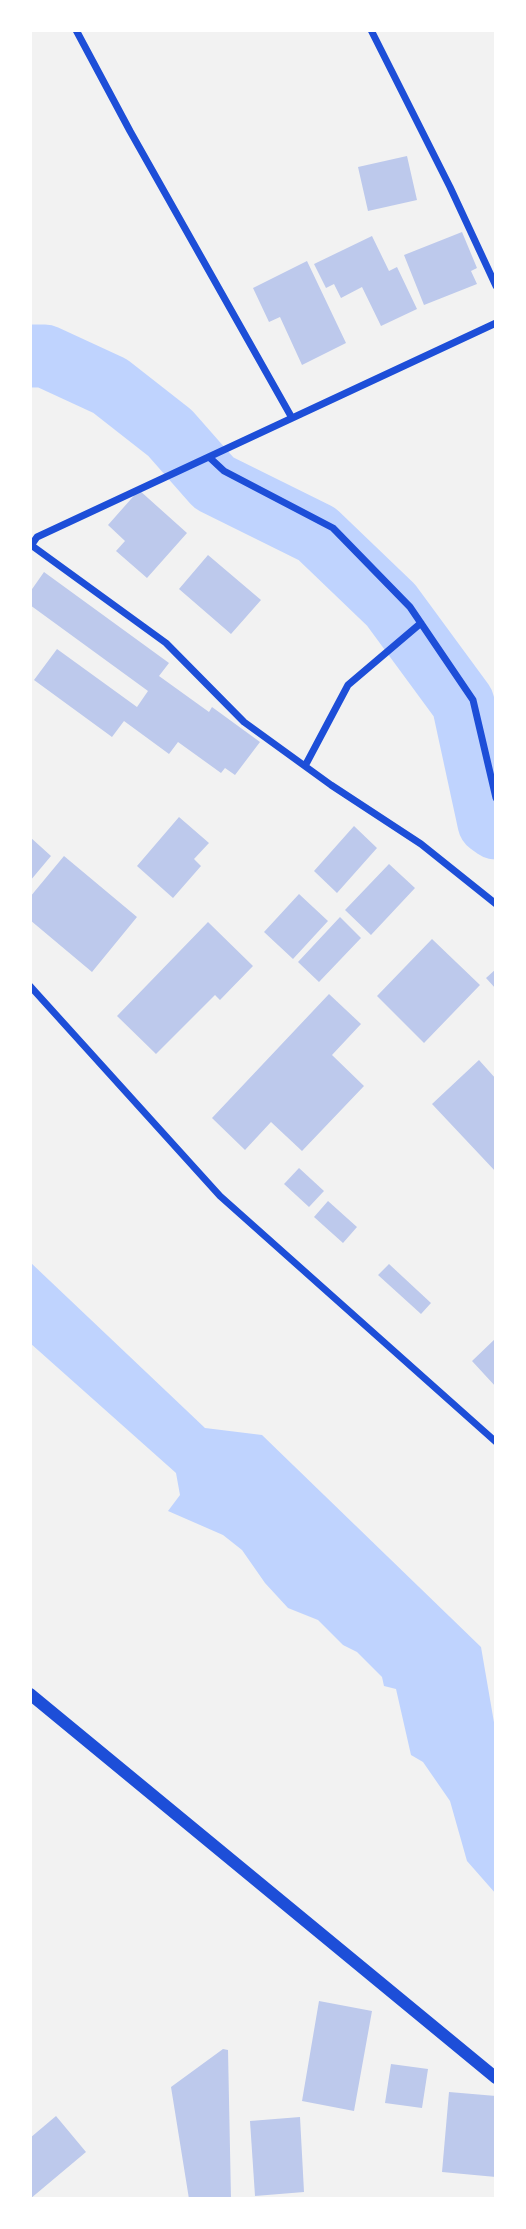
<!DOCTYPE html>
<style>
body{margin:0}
#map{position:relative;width:526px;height:2229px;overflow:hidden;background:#f2f2f2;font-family:Mulish,sans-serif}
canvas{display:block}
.frame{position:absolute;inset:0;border:32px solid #fff;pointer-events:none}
</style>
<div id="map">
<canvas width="526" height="2229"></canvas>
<div class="frame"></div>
</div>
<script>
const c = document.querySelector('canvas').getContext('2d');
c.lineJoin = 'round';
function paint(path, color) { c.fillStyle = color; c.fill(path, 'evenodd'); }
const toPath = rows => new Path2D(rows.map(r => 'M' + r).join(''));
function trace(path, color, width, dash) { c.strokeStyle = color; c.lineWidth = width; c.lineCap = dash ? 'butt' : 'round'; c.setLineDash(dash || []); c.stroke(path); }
paint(toPath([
 [30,1262,205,1428,262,1435,481,1647,496,1734,496,1894,467,1861,450,1801,423,1762,411,1755,396,1689,384,1686,382,1677,357,1652,343,1645,318,1620,288,1608,265,1583,242,1550,223,1535,168,1511,180,1495,176,1473,30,1343]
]), '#bfd3fe');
trace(toPath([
 [30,356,45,356,110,386,170,433,214,483,317,534,391,605,463,703,489,823,496,828]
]), '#bfd3fe', 63);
paint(toPath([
 [407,156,417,200,368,211,358,167],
 [462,232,477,268,471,271,477,284,424,305,404,255],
 [372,236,389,271,397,267,417,309,381,326,362,287,341,298,334,284,326,288,314,264],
 [307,261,346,343,302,365,280,317,269,322,253,288],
 [139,490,187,533,147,578,116,551,125,541,108,525],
 [208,555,261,600,231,634,179,589],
 [44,572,169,663,159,676,209,712,212,707,260,742,235,775,225,768,221,773,178,742,169,754,124,721,112,737,34,680,57,649,137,707,148,691,30,605,30,592],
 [179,817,209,843,194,859,201,866,173,898,137,866],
 [354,826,377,848,337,893,314,871],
 [30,837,51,856,30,881],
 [64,856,137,917,92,972,30,920,30,897],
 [389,864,415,888,371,935,345,910],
 [299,894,328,921,293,959,264,932],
 [340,917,361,938,319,982,298,962],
 [208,922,253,966,220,1000,215,995,156,1054,117,1016],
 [432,939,480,985,424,1043,377,996],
 [496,969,496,989,486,978],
 [329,994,361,1024,332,1055,364,1086,302,1151,271,1122,245,1150,212,1118],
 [479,1060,496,1079,496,1172,432,1104],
 [299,1168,324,1191,309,1207,284,1184],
 [328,1201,357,1227,343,1243,314,1217],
 [389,1264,431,1303,421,1314,378,1275],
 [496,1338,496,1387,472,1361],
 [319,2001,372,2011,354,2111,302,2101],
 [223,2049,228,2050,231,2199,189,2199,171,2087],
 [391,2064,428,2069,422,2108,385,2103],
 [449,2092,496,2096,496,2177,442,2172],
 [56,2116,86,2152,30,2199,30,2138],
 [300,2117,304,2192,255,2196,250,2121]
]), '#bdc9ec');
trace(toPath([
 [76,30,130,131,292,418],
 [371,30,450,187,496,286],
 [209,457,224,471,333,528,410,607,473,700,496,798],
 [31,545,166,643,244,722,331,785,421,844,496,904],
 [30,547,37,537,496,323],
 [305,766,348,685,421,623],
 [30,986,220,1196,496,1442]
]), '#1d4ed8', 7);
trace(toPath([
 [30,1694,496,2078]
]), '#1d4ed8', 12);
</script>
